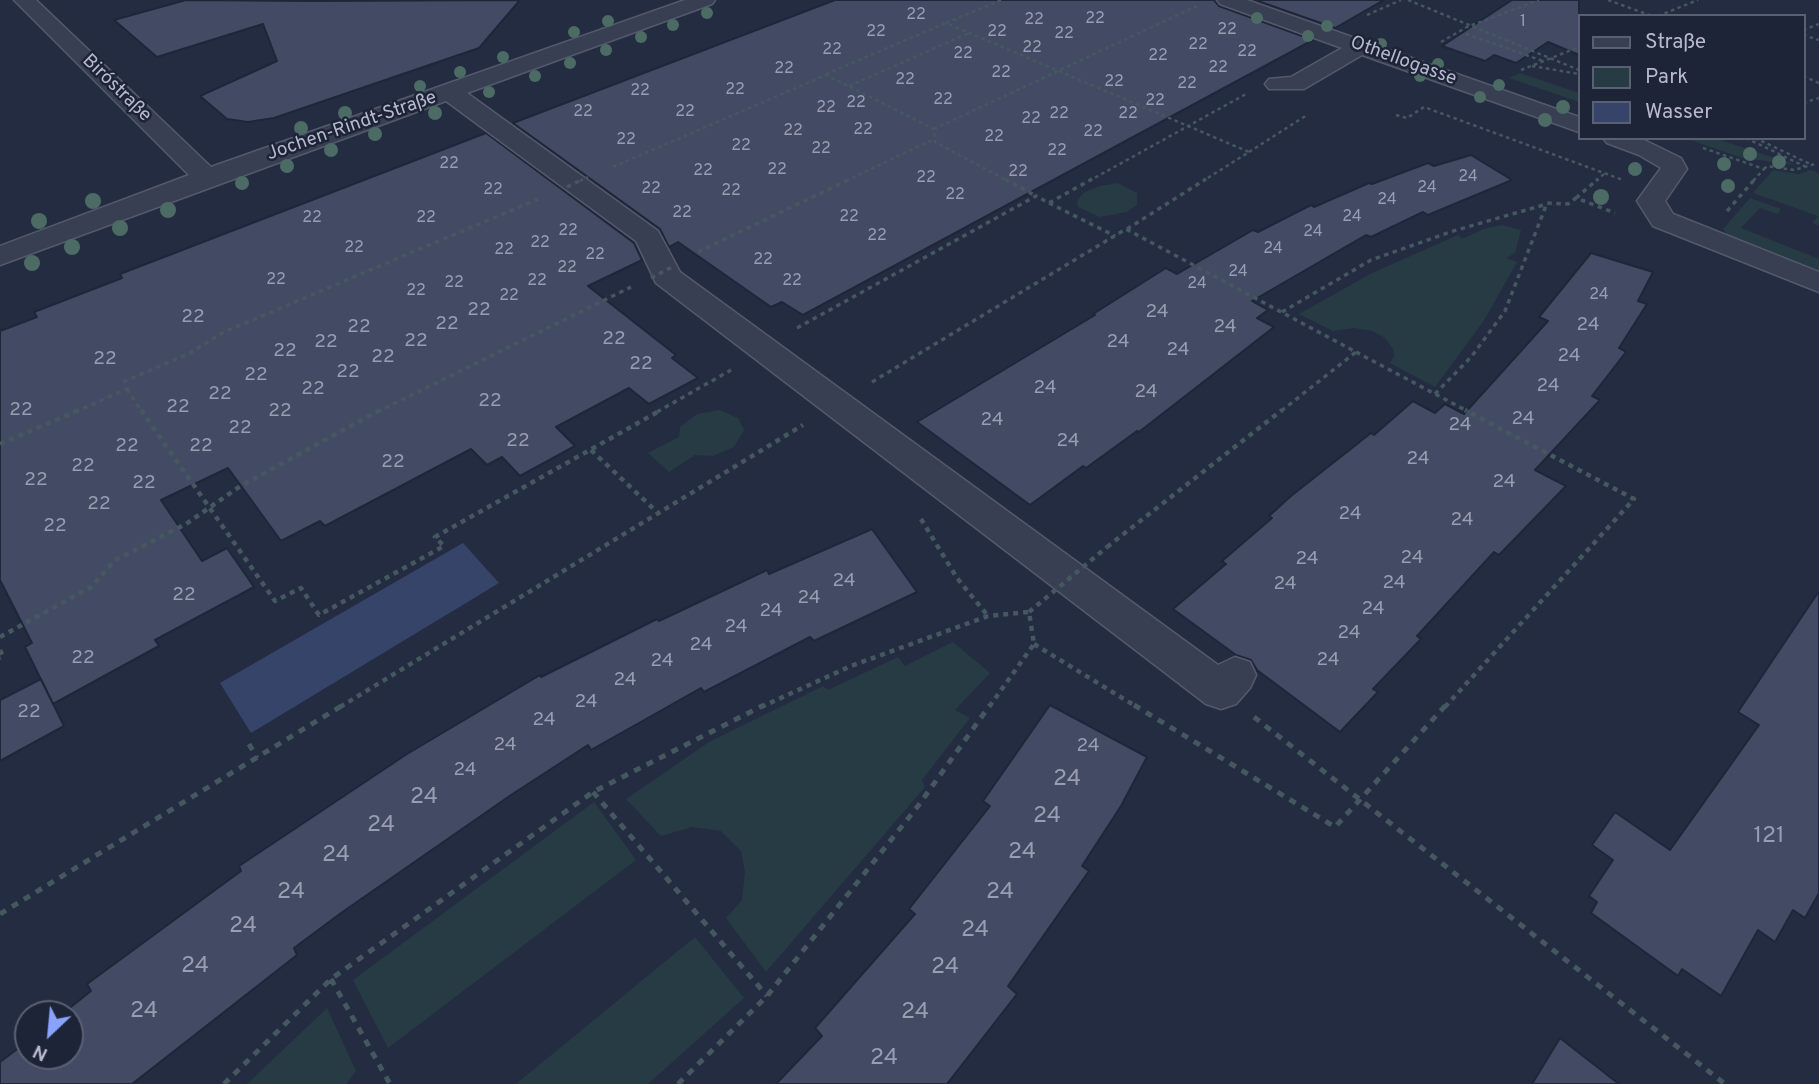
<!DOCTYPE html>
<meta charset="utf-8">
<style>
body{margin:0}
#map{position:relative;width:1819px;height:1084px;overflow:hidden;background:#242c42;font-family:Overpass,sans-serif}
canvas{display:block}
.legend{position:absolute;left:1578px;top:14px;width:228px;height:126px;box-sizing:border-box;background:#1d2437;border:2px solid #5a6073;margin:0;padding:9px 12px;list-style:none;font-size:21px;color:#b5bacc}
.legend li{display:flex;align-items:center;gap:14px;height:35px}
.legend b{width:35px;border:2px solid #5a6073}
.north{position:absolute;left:14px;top:1000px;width:70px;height:70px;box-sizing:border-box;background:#1d2437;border:2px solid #5a6073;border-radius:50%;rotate:206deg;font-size:19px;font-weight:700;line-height:28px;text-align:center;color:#b5bacc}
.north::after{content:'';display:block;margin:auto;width:24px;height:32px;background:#89a2fe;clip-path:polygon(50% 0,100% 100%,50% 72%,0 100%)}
</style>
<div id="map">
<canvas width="1819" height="1084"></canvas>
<ul class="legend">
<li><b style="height:9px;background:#393f52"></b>Straße</li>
<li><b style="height:19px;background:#263b43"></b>Park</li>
<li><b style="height:19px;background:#37446a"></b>Wasser</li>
</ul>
<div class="north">N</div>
</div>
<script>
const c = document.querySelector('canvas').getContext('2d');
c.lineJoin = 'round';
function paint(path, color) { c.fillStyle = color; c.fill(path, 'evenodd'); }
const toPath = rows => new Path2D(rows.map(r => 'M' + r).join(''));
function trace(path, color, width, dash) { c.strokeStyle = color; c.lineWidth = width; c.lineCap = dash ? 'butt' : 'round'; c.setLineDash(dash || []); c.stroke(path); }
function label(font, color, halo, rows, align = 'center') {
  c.font = font + ' Overpass,sans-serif'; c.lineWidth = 5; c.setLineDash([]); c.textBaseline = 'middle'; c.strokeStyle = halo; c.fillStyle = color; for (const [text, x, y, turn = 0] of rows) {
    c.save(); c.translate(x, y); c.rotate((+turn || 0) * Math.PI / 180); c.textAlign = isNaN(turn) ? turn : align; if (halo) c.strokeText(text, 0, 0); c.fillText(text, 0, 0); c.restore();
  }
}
paint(toPath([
 [1520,73,1579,93,1579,102,1509,78],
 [1685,138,1714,138,1797,165,1742,158],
 [1773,170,1799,174,1811,170,1819,173,1819,226,1812,223,1818,216,1753,193],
 [1118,183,1137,193,1137,205,1127,212,1100,217,1078,207,1077,201,1083,193,1100,186],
 [1750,198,1781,209,1778,214,1760,208,1741,228,1819,259,1819,277,1733,243,1723,229],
 [1502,225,1521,230,1515,253,1506,258,1517,262,1516,264,1483,322,1435,387,1390,363,1394,356,1393,349,1385,338,1372,331,1354,328,1333,331,1299,314,1372,273,1458,235,1462,239,1484,229],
 [720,410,738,418,744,430,734,447,713,456,695,455,669,472,648,453,679,437,680,427,697,414],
 [953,642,990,673,955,710,970,718,922,780,925,787,766,972,726,918,742,900,745,872,741,851,721,831,692,827,661,836,626,799,709,742,823,686,828,690,898,657,905,666],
 [594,802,636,860,388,1048,353,980],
 [695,937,744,998,648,1084,516,1084],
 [327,1008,356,1071,346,1084,247,1084]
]), '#263b43');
paint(toPath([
 [463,543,499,583,251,733,220,683]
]), '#37446a');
const building = toPath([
 [186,0,311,1,520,0,479,48,274,118,248,122,227,119,200,96,277,61,263,24,157,57,114,20,186,0],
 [835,0,1214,0,1219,6,1313,40,803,315,782,302,771,307,678,242,669,247,660,229,513,123,835,0],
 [1255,0,1384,0,1335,28,1255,0],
 [1512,0,1579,0,1579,55,1548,42,1516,63,1494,55,1485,61,1442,46,1512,0],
 [486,133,634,243,642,260,588,286,676,355,672,358,698,378,649,404,629,388,556,427,575,446,520,476,502,457,487,465,471,449,325,526,320,521,281,541,228,468,161,500,202,561,227,548,254,587,155,640,159,646,53,704,25,647,32,643,0,580,0,331,37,317,34,312,122,278,120,274,486,133],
 [1471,155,1512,180,1428,215,1423,212,1371,237,1366,235,1252,301,1268,310,1257,318,1274,327,1139,432,1137,431,1086,468,1083,466,1030,505,917,422,1095,315,1093,314,1166,268,1177,274,1253,230,1258,232,1311,205,1314,207,1369,183,1372,184,1428,163,1434,166,1471,155],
 [1591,253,1653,272,1638,301,1647,304,1619,348,1626,352,1592,396,1600,400,1535,470,1566,486,1499,555,1494,552,1417,636,1421,639,1373,689,1378,692,1340,732,1257,670,1251,660,1236,655,1173,609,1226,564,1222,561,1272,518,1269,516,1291,496,1371,433,1374,435,1413,401,1435,413,1445,404,1464,414,1548,321,1539,317,1591,253],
 [872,529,917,592,814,641,810,637,704,692,701,688,591,750,588,745,511,795,341,913,294,948,297,955,132,1084,0,1084,0,1062,28,1041,28,1056,70,1056,70,1014,62,1014,91,991,87,984,241,871,239,866,407,754,540,675,541,677,657,619,659,621,767,570,769,574,872,529],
 [1819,591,1819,893,1805,918,1793,910,1775,942,1758,930,1721,996,1682,969,1678,976,1591,913,1597,902,1589,896,1613,860,1592,845,1615,812,1670,850,1759,725,1738,712,1819,591],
 [41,679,64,726,0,761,0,700,41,679],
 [1050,705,1147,757,1121,806,1082,866,1089,871,1008,986,1017,994,947,1084,776,1084,822,1036,815,1028,915,914,909,909,990,806,983,801,1050,705],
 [1560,1038,1619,1084,1532,1084,1560,1038]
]);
paint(building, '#434b64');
trace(building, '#1f2639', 2);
const minor = toPath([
 [14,0,36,0,211,167,685,0,715,0,712,4,467,93,658,231,680,272,1218,665,1235,657,1250,662,1256,675,1250,688,1236,704,1221,709,1206,704,656,283,636,241,446,101,0,265,0,246,189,175,14,0],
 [1217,0,1247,0,1579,117,1579,132,1362,55,1304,89,1269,89,1265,84,1269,79,1291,77,1342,48,1220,4,1217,0],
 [1603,138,1640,138,1681,158,1687,169,1665,201,1673,214,1819,272,1819,292,1653,226,1637,201,1661,168,1639,155,1607,143,1603,138]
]);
trace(minor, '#535a6c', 3);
trace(toPath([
 [1001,0,946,23,1249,152,1203,181],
 [1408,0,1579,70],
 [1608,0,1652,16],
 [1367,15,1401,0],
 [1658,16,1698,0],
 [1803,30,1819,24],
 [1466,34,1543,61],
 [1803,35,1819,40],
 [1441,42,1467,27,1539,0],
 [1532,66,1579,74],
 [1521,70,1579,47],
 [826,74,946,23],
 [1803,76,1819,83],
 [849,86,969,33],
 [1803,103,1819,98],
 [1396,115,1407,118,1424,107,1623,180],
 [934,129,1197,6],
 [1746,138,1806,167],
 [1755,138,1812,165],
 [1703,148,1764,169,1753,181],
 [1249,152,1307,115],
 [613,167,826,75,934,129,935,142,1008,181],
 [1764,169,1767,166,1794,170,1815,164],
 [846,181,934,139],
 [1089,181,1246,94],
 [1596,181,1604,174]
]), '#455860', 2.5, [3.5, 3.5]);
trace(toPath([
 [1005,179,1036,196],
 [1576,198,1598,179],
 [1049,203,1115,236],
 [1727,211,1755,179],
 [1127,229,1206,179],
 [698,252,850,179],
 [1282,312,1371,260,1450,232,1547,204],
 [797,328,1036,196,1049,203,1092,179],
 [1356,352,1469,412],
 [872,382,1126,229,1356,352,1280,412],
 [127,389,142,412],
 [1435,394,1472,356,1505,311,1547,203,1568,204,1576,198,1615,213],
 [75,412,127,389,125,381,188,354,224,332,538,199],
 [377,412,631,287],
 [657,412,731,370]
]), '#455860', 3.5, [4.5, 4.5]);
trace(toPath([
 [141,410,275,601,301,588,319,615,444,546,435,537,661,410],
 [0,444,79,410],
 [591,450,658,513],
 [921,519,957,578,988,616],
 [1107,547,1282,410],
 [0,637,91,587,115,560,186,524,239,487,380,410],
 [1034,644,1137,707],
 [0,650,3,657,0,658],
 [340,707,803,425],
 [761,707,851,666,988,616,1029,612,1034,644,989,707],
 [1445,707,1634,499,1465,410]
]), '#455860', 4.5, [5, 5]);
trace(toPath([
 [1134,705,1335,827,1446,705],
 [1254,717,1725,1084],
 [249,744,257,758],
 [593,792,767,996],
 [0,914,343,705],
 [331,979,390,1084],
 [224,1084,331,979,593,792,764,705],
 [678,1084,767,996,918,806,990,705]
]), '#455860', 5, [7, 7]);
paint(minor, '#393f52');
trace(toPath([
 [580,181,588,177]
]), '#455860', 2.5, [3.5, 3.5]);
trace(toPath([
 [567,187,583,179],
 [651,278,674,266]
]), '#455860', 3.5, [4.5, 4.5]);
trace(toPath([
 [1029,612,1107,547]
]), '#455860', 4.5, [5, 5]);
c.fillStyle = '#4b6b64';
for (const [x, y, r] of [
 [707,13,6],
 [1257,18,6],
 [608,21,6],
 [673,25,6],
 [1327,26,6],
 [574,32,6],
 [1308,36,6],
 [641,37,6],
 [1381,44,6],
 [606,50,6],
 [503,57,6],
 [570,63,6],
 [1438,64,6],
 [460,72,6],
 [535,76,6],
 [1420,76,6],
 [1499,85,6],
 [420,86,6],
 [489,92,6],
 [1480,97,6],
 [1563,107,7],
 [345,113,7],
 [435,113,7],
 [1545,120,7],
 [301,128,7],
 [375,134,7],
 [331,150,7],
 [1750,154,7],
 [1779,162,7],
 [1724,164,7],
 [287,166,7],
 [1635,169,7],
 [242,183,7],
 [1728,186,7],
 [1601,197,8],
 [93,201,8],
 [168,210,8],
 [39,221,8],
 [120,228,8],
 [72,247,8],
 [32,263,8]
]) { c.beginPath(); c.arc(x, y, r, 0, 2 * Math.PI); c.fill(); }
label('16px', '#989eb2', null, [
 ["22",916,16],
 ["22",1095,20],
 ["22",1034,21],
 ["1",1523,23],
 ["22",1227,31],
 ["22",876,33],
 ["22",997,33],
 ["22",1064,35],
 ["22",1198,46],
 ["22",1032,49],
 ["22",832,51],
 ["22",1247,53],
 ["22",963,55],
 ["22",1158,57],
 ["22",1218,69],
 ["22",784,70],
 ["22",1001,74],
 ["22",905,81],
 ["22",1114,83],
 ["22",1187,85],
 ["22",735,91],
 ["22",640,92],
 ["22",943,101],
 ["22",1155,102],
 ["22",856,104],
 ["22",826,109],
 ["22",583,113],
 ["22",685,113],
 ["22",1059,115],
 ["22",1128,115],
 ["22",1031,120],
 ["22",863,131],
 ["22",793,132],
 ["22",1093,133],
 ["22",994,138],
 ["22",626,141],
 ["22",741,147],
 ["22",821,150],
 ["22",1057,152],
 ["22",449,165],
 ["22",777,171],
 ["22",703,172],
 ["22",1018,173],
 ["24",1468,178],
 ["22",926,179],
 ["24",1427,189],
 ["22",651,190],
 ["22",493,191],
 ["22",731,192],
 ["22",955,196],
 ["24",1387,201],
 ["22",682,214],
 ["22",849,218],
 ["24",1352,218],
 ["22",312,219],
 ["22",426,219],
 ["22",568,232],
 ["24",1313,233],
 ["22",877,237],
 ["22",540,244],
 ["22",354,249],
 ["24",1273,250],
 ["22",504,251],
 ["22",595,256],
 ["22",763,261],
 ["22",567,269],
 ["24",1238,273],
 ["22",276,281],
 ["22",537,282],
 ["22",792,282],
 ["22",454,284],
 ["24",1197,285],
 ["22",416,292],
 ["24",1599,296],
 ["22",509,297]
]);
label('19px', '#b5bacc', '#1d2437', [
 ["Othellogasse",1403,62,20],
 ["Biróstraße",116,89,44],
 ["Jochen-Rindt-Straße",352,127,-19]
]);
label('19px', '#989eb2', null, [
 ["22",479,311],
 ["24",1157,313],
 ["22",193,318],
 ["22",447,325],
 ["24",1588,326],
 ["22",359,328],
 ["24",1225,328],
 ["22",614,340],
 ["22",416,342],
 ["22",326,343],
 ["24",1118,343],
 ["24",1178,351],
 ["22",285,352],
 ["24",1569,357],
 ["22",383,358],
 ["22",105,360],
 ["22",641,365],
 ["22",348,373],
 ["22",256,376],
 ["24",1548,387],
 ["24",1045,389],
 ["22",313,390],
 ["24",1146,393],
 ["22",220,395],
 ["22",490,402],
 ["22",178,408],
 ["22",21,411],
 ["22",280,412],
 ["24",1523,420],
 ["24",992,421],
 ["24",1460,426],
 ["22",240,429],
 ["22",518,442],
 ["24",1068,442],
 ["22",127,447],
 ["22",201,447],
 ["24",1418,460],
 ["22",393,463],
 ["22",83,467],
 ["22",36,481],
 ["24",1504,483],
 ["22",144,484],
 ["22",99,505],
 ["24",1350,515],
 ["24",1462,521],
 ["22",55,527],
 ["24",1412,559],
 ["24",1307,560],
 ["24",844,582],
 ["24",1394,584],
 ["24",1285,585],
 ["22",184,596],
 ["24",809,599],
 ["24",1373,610],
 ["24",771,612],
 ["24",736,628],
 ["24",1349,634],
 ["24",701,646],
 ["22",83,659],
 ["24",1328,661],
 ["24",662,662],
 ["24",625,681],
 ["24",586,703],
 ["22",29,713],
 ["24",544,721],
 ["24",505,746],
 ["24",1088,747],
 ["24",465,771]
]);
label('23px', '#989eb2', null, [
 ["24",1067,780],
 ["24",424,798],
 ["24",1047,817],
 ["24",381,826],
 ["121",1769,837],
 ["24",1022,853],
 ["24",336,856],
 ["24",291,893],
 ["24",1000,893],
 ["24",243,927],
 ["24",975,931],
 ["24",195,967],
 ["24",945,968],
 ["24",144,1012],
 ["24",915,1013],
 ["24",884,1059]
]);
</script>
